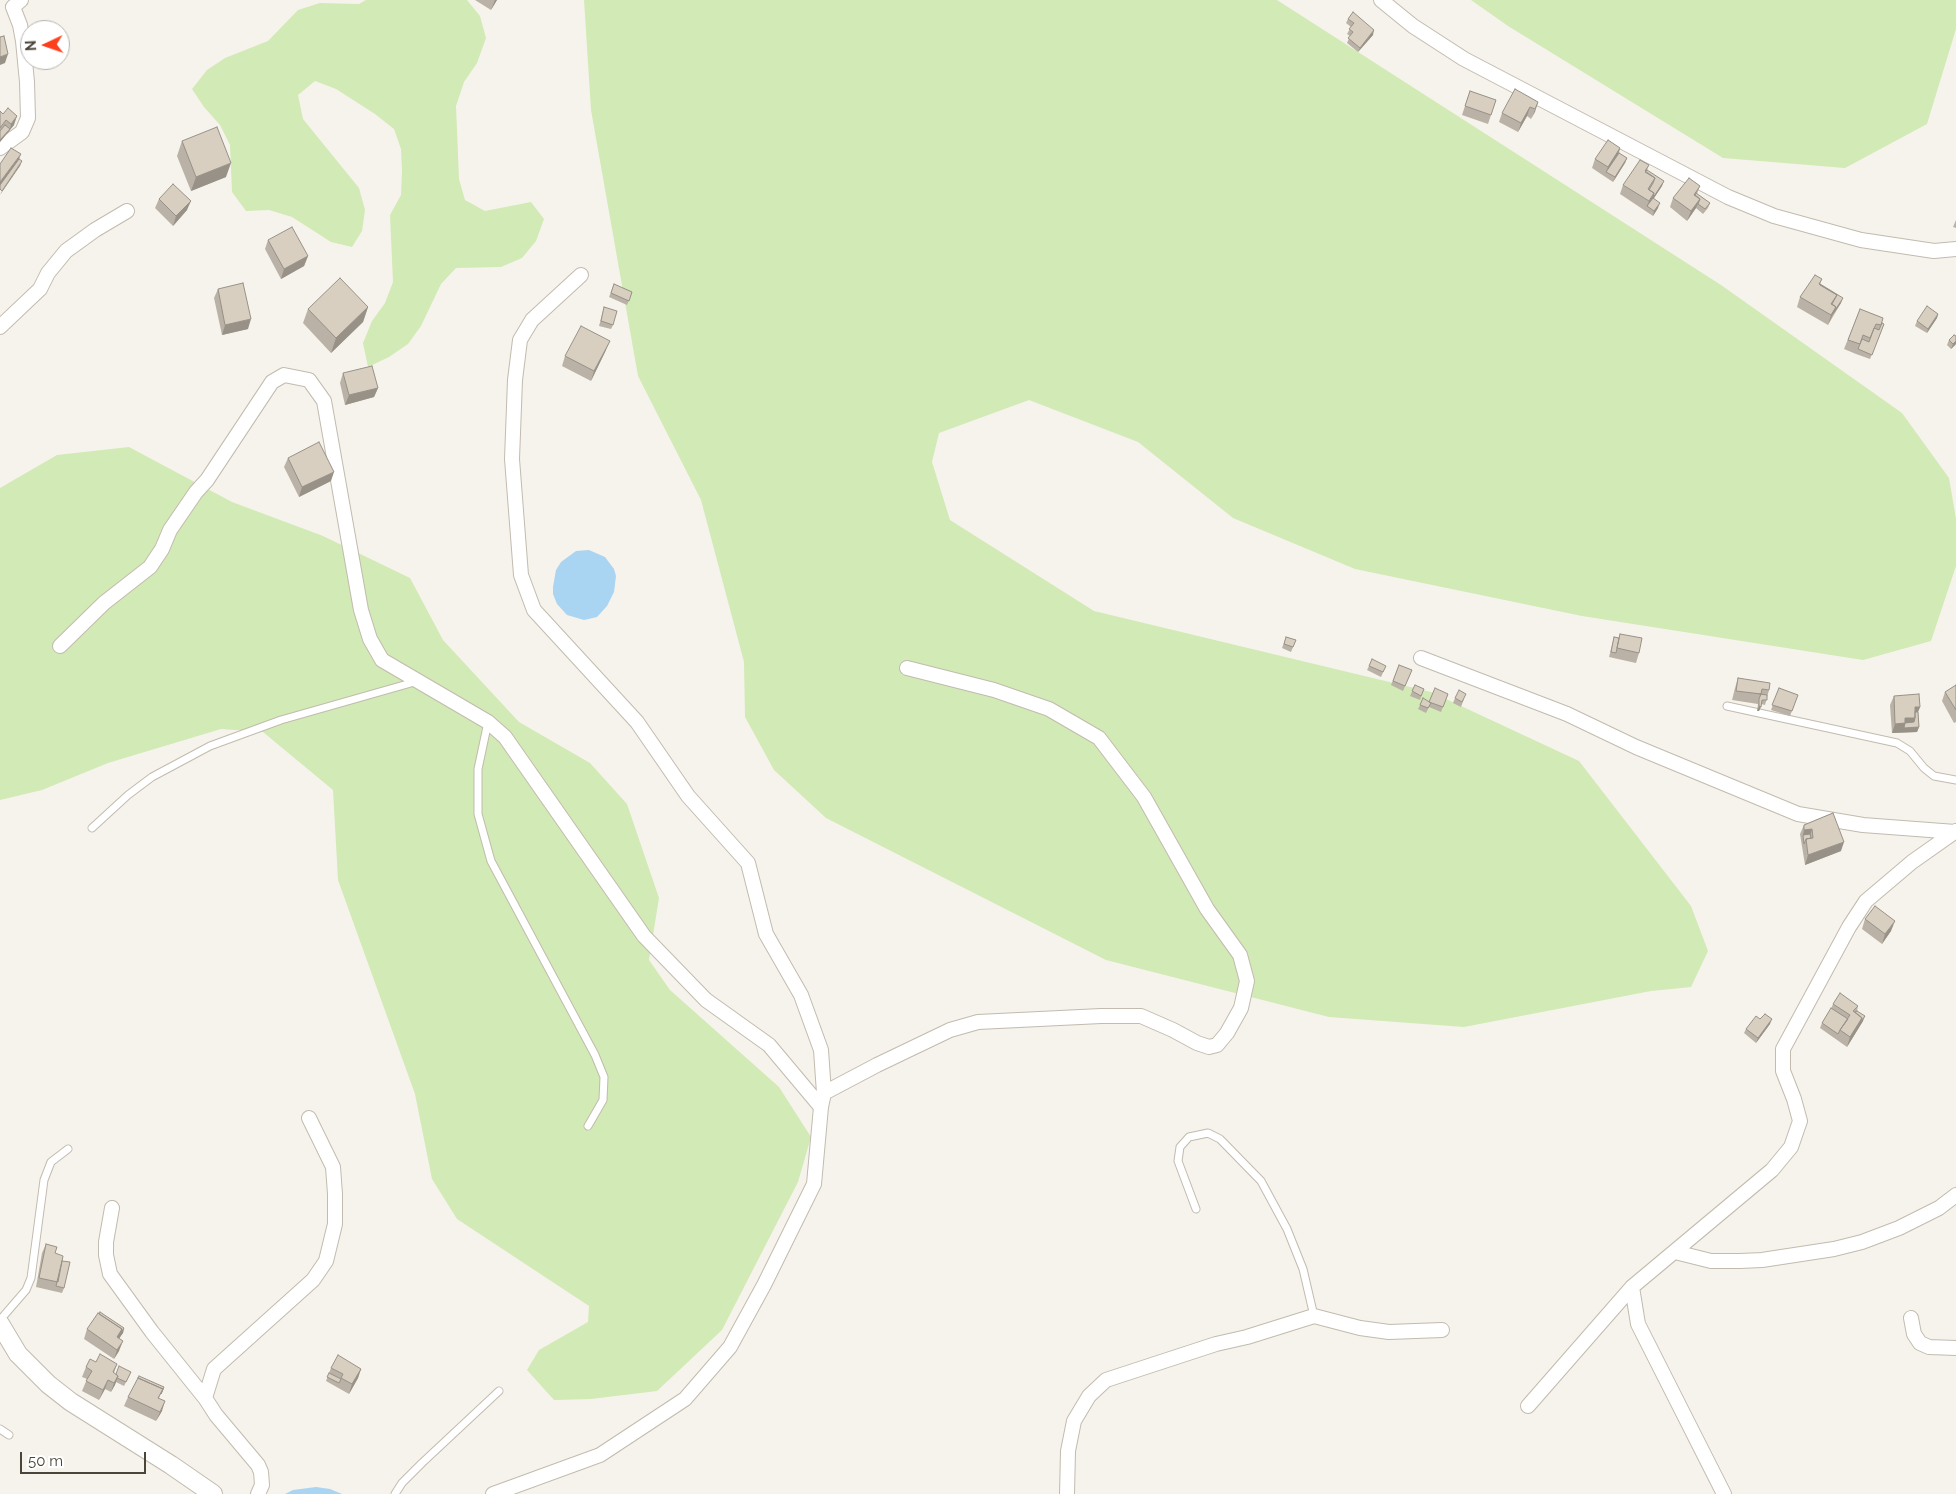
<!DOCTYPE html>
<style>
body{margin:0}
#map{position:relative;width:1956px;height:1494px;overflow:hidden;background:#f6f3ec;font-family:Raleway,sans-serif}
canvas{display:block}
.north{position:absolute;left:20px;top:20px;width:50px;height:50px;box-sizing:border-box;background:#fff;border:1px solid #b7b4b0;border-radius:50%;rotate:267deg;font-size:14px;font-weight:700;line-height:20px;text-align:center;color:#4b4439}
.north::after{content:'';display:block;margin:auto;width:18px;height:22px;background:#fc3f1d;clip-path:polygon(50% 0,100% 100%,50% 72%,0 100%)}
.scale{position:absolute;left:20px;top:1452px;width:126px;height:22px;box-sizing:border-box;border:2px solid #4b4439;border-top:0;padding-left:6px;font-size:15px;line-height:18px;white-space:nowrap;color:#4b4439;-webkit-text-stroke:4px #fff;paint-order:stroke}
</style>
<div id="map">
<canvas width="1956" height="1494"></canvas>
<div class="north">N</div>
<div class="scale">50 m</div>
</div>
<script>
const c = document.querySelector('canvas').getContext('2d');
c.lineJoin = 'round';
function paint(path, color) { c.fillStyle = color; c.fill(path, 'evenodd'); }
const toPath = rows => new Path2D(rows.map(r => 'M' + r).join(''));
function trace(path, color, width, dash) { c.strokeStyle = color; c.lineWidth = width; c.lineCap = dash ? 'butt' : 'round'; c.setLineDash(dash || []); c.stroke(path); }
paint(toPath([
 [366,0,467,0,480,16,486,38,477,63,464,82,456,106,459,179,465,200,485,211,531,202,544,219,536,241,522,258,501,267,456,268,441,284,421,326,408,344,389,357,368,367,363,343,372,321,385,303,393,282,390,215,401,195,402,171,401,149,394,129,375,114,336,89,315,81,298,95,303,119,359,188,365,210,362,231,352,247,331,242,292,217,269,210,246,211,232,192,230,145,220,125,204,107,192,89,207,70,225,58,268,41,298,10,320,3,359,4],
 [584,0,1277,0,1721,285,1902,413,1949,478,1956,519,1956,566,1931,641,1863,660,1582,616,1355,569,1233,518,1138,442,1029,400,939,433,932,462,950,520,1094,611,1431,692,1579,761,1691,906,1708,951,1691,987,1651,991,1464,1027,1329,1017,1106,960,826,818,774,770,745,717,744,662,701,500,638,376,591,110],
 [1471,0,1956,0,1956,29,1927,124,1845,168,1723,158,1508,26],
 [129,447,232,502,323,536,410,578,443,640,519,722,590,763,627,804,659,898,649,960,670,990,779,1087,811,1137,798,1182,722,1330,657,1391,591,1399,554,1400,527,1370,539,1350,588,1322,589,1306,457,1219,432,1179,415,1094,338,880,333,790,263,732,221,729,108,763,42,790,0,800,0,488,57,455]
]), '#d2eab5');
paint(toPath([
 [589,550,605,557,614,569,616,576,614,592,607,606,597,617,584,620,567,615,557,604,553,594,553,587,556,570,561,562,576,551],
 [316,1487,330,1489,342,1494,285,1494,293,1490]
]), '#a9d4f2');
const service = toPath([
 [1727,706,1897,743,1910,751,1924,768,1934,776,1956,780],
 [488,722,478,769,478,814,491,861,595,1055,604,1077,603,1100,588,1126],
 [92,828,128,795,152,777,210,746,281,720,418,681],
 [1196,1209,1178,1161,1180,1147,1189,1137,1208,1133,1220,1139,1261,1181,1287,1229,1303,1269,1314,1316],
 [0,1320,26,1290,31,1278,44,1180,51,1162,68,1149],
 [0,1429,9,1435],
 [395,1494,402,1483,422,1463,499,1391]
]);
const minor = toPath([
 [1381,0,1413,26,1464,59,1728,197,1774,216,1861,240,1934,251,1956,249],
 [0,148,22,132,28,118,27,82,23,41,20,25,13,7,21,0],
 [0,327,40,289,48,273,66,251,95,230,127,211],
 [60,646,104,603,150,567,162,549,170,530,196,492,207,480,272,382,284,375,309,380,324,401,361,610,370,639,382,660,488,722,505,737,644,936,706,1000,769,1045,821,1107],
 [1421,658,1567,714,1636,747,1798,814,1863,825,1956,832],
 [824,1093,877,1065,950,1030,978,1022,1101,1016,1141,1016,1173,1030,1197,1043,1209,1047,1217,1045,1227,1033,1241,1008,1247,981,1240,955,1207,909,1144,797,1099,738,1049,709,994,690,907,668],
 [112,1208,106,1242,106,1255,110,1274,152,1332,205,1398],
 [1675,1252,1711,1261,1740,1261,1762,1260,1834,1249,1862,1242,1899,1228,1939,1208,1956,1195],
 [1632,1287,1638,1324,1724,1494],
 [1911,1318,1914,1334,1920,1343,1929,1347,1956,1348],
 [1528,1406,1632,1287,1772,1170,1791,1147,1800,1121,1794,1099,1783,1071,1783,1049,1849,927,1866,901,1912,862,1956,831],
 [258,1494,262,1485,261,1472,258,1465,216,1415,205,1398,214,1369,313,1280,326,1261,335,1224,335,1194,333,1167,309,1118],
 [493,1494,600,1455,685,1399,730,1347,764,1285,814,1184,821,1107,824,1093,821,1050,801,995,766,934,748,863,688,796,637,722,534,610,521,575,512,459,515,380,520,340,532,320,581,275],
 [1067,1494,1068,1451,1074,1421,1089,1396,1106,1380,1216,1344,1247,1337,1314,1316,1360,1328,1389,1332,1442,1330]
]);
const tertiary = toPath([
 [0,1324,18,1354,48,1384,71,1402,171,1465,213,1494]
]);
trace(service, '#c2bbae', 9);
trace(minor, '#c2bbae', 16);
trace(tertiary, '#c2bbae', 20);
trace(service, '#fff', 7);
trace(minor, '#fff', 14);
trace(tertiary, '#fff', 18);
paint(toPath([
 [475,0,497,0,491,10],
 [1348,19,1373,35,1358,52,1347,43,1350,36,1347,34,1351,27,1346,23],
 [1470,91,1496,100,1488,124,1462,115],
 [1538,102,1531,119,1527,116,1518,132,1499,122,1502,113],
 [0,111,14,125,0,142],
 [182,141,226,177,191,191,177,156],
 [1620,148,1619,153,1627,158,1625,163,1613,182,1592,168,1595,159],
 [1649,165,1647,170,1662,186,1654,198,1658,208,1653,216,1620,194,1623,185],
 [1700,186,1697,194,1710,203,1708,208,1703,214,1696,208,1687,221,1670,207,1673,198],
 [159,199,187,210,173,226,155,208],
 [1956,220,1956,228,1953,227],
 [268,240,308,256,304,266,281,279,265,249],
 [1822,279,1820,284,1841,303,1828,325,1797,307,1800,297],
 [614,284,632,292,627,305,609,297],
 [218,289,248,329,222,335,214,298],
 [368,307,363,322,331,353,303,323,308,309],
 [604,307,613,325,611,329,599,326],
 [1860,309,1883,318,1880,328,1884,324,1870,359,1856,354,1858,349,1856,354,1844,349],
 [1938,314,1937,318,1927,333,1915,326,1917,321],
 [1956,336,1956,344,1951,349,1947,345,1949,340],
 [606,350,591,381,562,366,565,356],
 [343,373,378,388,374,397,345,405,340,383],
 [288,458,331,481,299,497,284,467],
 [1620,634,1639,653,1636,663,1609,657,1614,637,1619,638],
 [1286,637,1296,640,1291,652,1282,648],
 [1399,665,1412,670,1403,691,1391,685],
 [1369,666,1386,666,1381,677,1367,670],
 [1738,678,1769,690,1765,705,1761,704,1759,711,1757,711,1758,704,1732,700,1735,688],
 [1415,685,1424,689,1420,700,1410,696],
 [1956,685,1956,722,1954,723,1942,701,1945,692],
 [1779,688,1798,695,1790,716,1771,710],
 [1448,694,1441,712,1429,707,1426,713,1418,709,1420,705],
 [1894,696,1920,707,1918,712,1919,727,1917,732,1892,733,1890,705],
 [1455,698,1464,699,1461,707,1453,703],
 [1833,813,1841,851,1805,865,1800,834,1804,825],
 [1865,919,1891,931,1882,944,1862,929],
 [1833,1004,1858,1006,1857,1011,1863,1021,1847,1047,1820,1028,1822,1023,1831,1009],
 [1760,1019,1770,1024,1756,1043,1744,1033,1746,1029],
 [46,1244,62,1261,64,1288,62,1293,36,1287,42,1253],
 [124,1328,123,1333,119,1338,119,1351,114,1359,84,1339,87,1329],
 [96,1362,117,1364,114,1373,116,1374,131,1372,124,1386,116,1382,111,1392,105,1389,99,1400,82,1391,87,1379,82,1377,86,1367],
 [331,1368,361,1369,358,1378,349,1394,326,1381],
 [164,1387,159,1398,162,1411,156,1421,124,1406,128,1397]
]), '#bab2a6');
paint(toPath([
 [495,0,497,0,491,10],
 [1374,30,1373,35,1358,52,1360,48],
 [8,54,5,63,0,65,0,57],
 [1538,102,1535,112,1531,119,1535,109],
 [1530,107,1527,116,1518,132,1521,123],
 [17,116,14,125,0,142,0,140,10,129,11,124],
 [1620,148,1617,157,1606,172,1608,167],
 [21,154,17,164,0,187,0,182],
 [1627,158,1625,163,1613,182,1615,177],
 [22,161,20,166,0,195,2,191],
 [231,163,226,177,191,191,196,177],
 [1664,181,1662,186,1648,207,1647,206,1649,201],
 [1700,199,1696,208,1687,221,1691,211],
 [191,201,187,210,173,226,176,216],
 [1660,203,1658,208,1653,216,1654,211],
 [308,256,304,266,281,279,284,269],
 [1843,298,1841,303,1832,316,1834,312],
 [368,307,363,322,331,353,336,338],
 [1836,307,1828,325,1831,315],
 [1938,314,1937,318,1927,333,1928,329],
 [251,319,248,329,222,335,225,325],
 [610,341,606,350,591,381,594,371],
 [1956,341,1956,344,1951,349,1953,344],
 [378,388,374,397,345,405,349,395],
 [334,472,331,481,299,497,302,487],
 [1759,706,1761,707,1759,711,1757,711],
 [1915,707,1920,707,1916,717,1913,717],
 [1905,718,1915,718,1919,727,1917,732,1892,733,1895,724],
 [1812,829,1809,839,1803,835,1804,830],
 [1844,842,1841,851,1805,865,1808,855],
 [1895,921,1891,931,1882,944,1885,934],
 [1865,1016,1863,1021,1847,1047,1850,1037,1862,1018],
 [1772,1019,1770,1024,1756,1043,1758,1038],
 [124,1328,123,1333,114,1346,117,1337,122,1329],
 [123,1341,119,1351,114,1359,117,1350],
 [361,1369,358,1378,349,1394,352,1384],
 [118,1376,115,1385,111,1392,114,1383],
 [108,1380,105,1389,99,1400,103,1390],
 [165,1401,162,1411,156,1421,160,1412]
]), '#979187');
const building = toPath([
 [1353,12,1374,30,1360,48,1348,38,1353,32,1349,29,1354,23,1348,19,1353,12],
 [4,36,8,54,0,57,0,37,4,36],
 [1515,89,1538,102,1535,109,1530,107,1521,123,1502,113,1515,89],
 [1470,91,1496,100,1491,115,1465,106,1470,91],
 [8,108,17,116,11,124,6,120,0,128,0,111,3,114,8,108],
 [5,125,10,129,0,140,0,131,5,125],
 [217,127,231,163,196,177,182,141,217,127],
 [1608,140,1620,148,1608,167,1595,159,1608,140],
 [11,148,21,154,0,182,0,164,11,148],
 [1619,153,1627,158,1615,177,1606,172,1619,153],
 [19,159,22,161,2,191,0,189,0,185,19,159],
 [1640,160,1649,165,1645,171,1655,178,1648,189,1654,193,1649,201,1623,185,1640,160],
 [1647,170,1664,181,1653,198,1654,193,1649,190,1653,183,1655,178,1645,172,1647,170],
 [1689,178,1700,186,1694,195,1700,199,1691,211,1673,198,1689,178],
 [173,184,191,201,176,216,159,199,173,184],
 [1696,193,1710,203,1705,209,1698,204,1700,199,1695,195,1696,193],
 [1653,198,1660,203,1654,211,1647,206,1653,198],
 [292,227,308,256,284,269,268,240,292,227],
 [1815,275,1822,279,1819,284,1837,295,1831,304,1836,307,1831,315,1800,297,1815,275],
 [340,278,368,307,336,338,308,309,340,278],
 [243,283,251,319,225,325,218,289,243,283],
 [614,284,632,292,629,301,611,293,614,284],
 [1820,284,1843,298,1834,312,1836,307,1832,304,1837,295,1820,285,1820,284],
 [1927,306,1938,314,1928,329,1917,321,1927,306],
 [604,307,617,311,613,325,601,321,604,307],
 [1860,309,1883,318,1881,325,1876,324,1870,338,1863,335,1860,344,1848,340,1860,309],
 [1882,323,1884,324,1872,355,1858,349,1862,339,1869,342,1874,328,1879,330,1882,323],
 [581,326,610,341,594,371,565,356,581,326],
 [1954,335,1956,336,1956,341,1953,344,1949,340,1954,335],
 [372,366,378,388,349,395,343,373,372,366],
 [319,442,334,472,302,487,288,458,319,442],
 [1620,634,1642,638,1639,653,1617,648,1620,634],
 [1286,637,1296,640,1293,647,1284,644,1286,637],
 [1614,637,1619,638,1616,653,1611,652,1614,637],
 [1372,659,1386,666,1383,672,1369,666,1372,659],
 [1399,665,1412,670,1405,686,1393,681,1399,665],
 [1738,678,1770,683,1769,690,1762,689,1761,694,1736,691,1738,678],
 [1415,685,1424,689,1421,696,1412,691,1415,685],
 [1956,685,1956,710,1945,692,1956,685],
 [1435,688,1448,694,1443,707,1429,702,1435,688],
 [1779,688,1798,695,1792,711,1772,705,1779,688],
 [1459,690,1466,694,1462,702,1455,698,1459,690],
 [1760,694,1767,695,1767,700,1762,700,1761,707,1759,706,1759,699,1761,694,1760,694],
 [1919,694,1920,707,1915,707,1915,718,1905,718,1905,723,1895,724,1894,696,1919,694],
 [1423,698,1431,703,1428,708,1420,705,1423,698],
 [1915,712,1918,712,1919,727,1904,728,1905,723,1914,722,1915,718,1915,712],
 [1833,813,1844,842,1808,855,1806,839,1813,838,1812,829,1804,830,1804,825,1833,813],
 [1810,834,1811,838,1806,839,1804,844,1803,835,1810,834],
 [1875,906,1895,921,1885,934,1865,919,1875,906],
 [1840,993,1858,1006,1853,1011,1862,1018,1850,1037,1840,1030,1850,1015,1833,1004,1840,993],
 [1831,1008,1848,1019,1840,1030,1838,1034,1822,1023,1831,1008],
 [1857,1011,1865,1016,1860,1023,1862,1018,1855,1012,1857,1011],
 [1765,1014,1772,1019,1758,1038,1746,1029,1756,1016,1760,1019,1765,1014],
 [46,1244,57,1247,55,1253,63,1256,58,1282,39,1278,46,1244],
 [62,1261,70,1262,64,1288,56,1286,62,1261],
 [100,1312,124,1328,121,1333,122,1329,99,1314,100,1312],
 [98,1313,122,1329,117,1337,123,1341,117,1350,87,1329,98,1313],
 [100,1354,117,1364,113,1372,118,1376,114,1383,108,1380,103,1390,86,1381,92,1371,86,1367,90,1359,96,1362,100,1354],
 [338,1355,361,1369,352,1384,341,1378,343,1374,331,1368,338,1355],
 [119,1366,131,1372,126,1382,117,1378,118,1376,116,1374,119,1366],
 [329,1373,341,1379,339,1383,327,1377,329,1373],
 [139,1376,164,1387,161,1394,163,1389,138,1378,139,1376],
 [138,1378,163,1389,158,1398,165,1401,160,1412,128,1397,138,1378]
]);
paint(building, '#d8cfc1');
trace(building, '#979187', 1);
</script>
